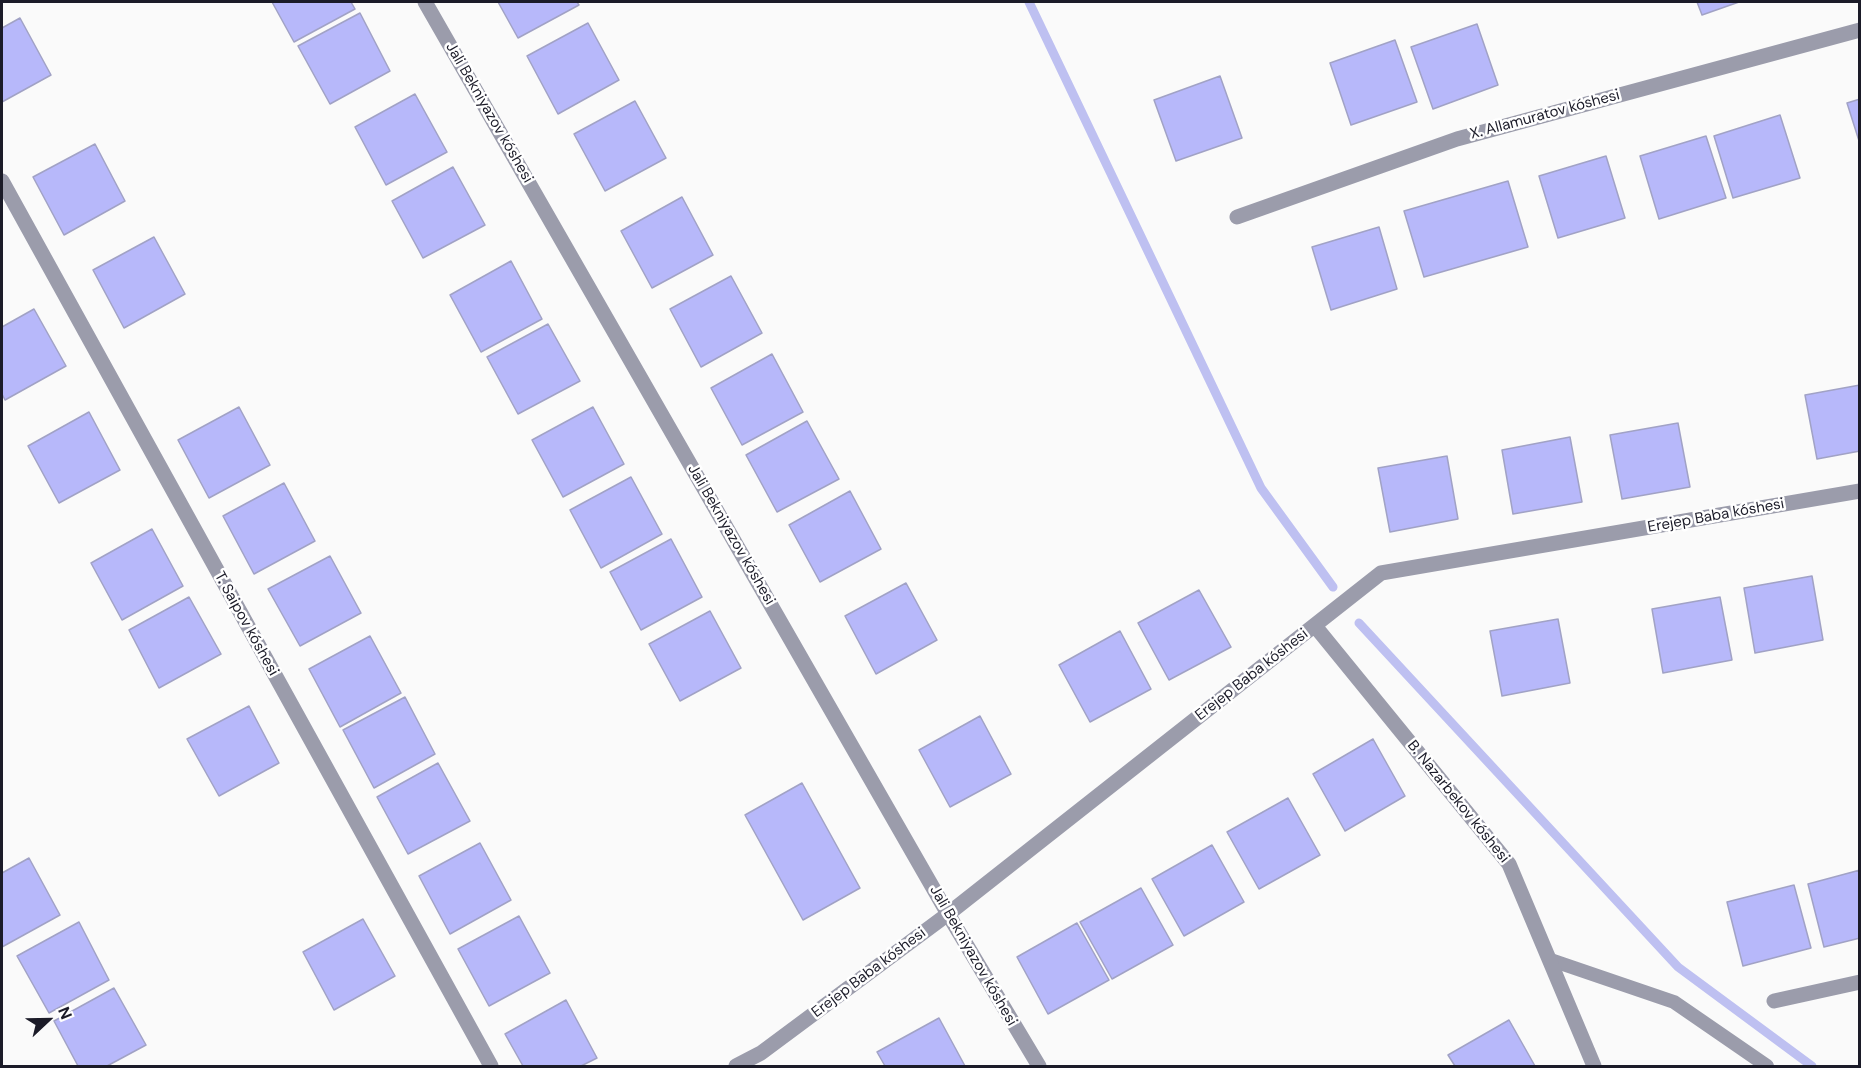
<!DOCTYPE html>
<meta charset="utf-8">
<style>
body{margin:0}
#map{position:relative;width:1861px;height:1068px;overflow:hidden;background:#fafafa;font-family:"DM Sans",sans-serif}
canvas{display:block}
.frame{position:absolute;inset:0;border:3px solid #1b1b28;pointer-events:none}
.north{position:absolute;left:18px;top:990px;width:60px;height:60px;-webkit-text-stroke:4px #fff;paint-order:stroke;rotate:68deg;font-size:16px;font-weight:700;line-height:24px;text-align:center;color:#1b1b28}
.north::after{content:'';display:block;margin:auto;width:21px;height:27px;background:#1b1b28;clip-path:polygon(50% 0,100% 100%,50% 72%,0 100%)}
</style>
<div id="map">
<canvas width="1861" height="1068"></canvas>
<div class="frame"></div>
<div class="north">N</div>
</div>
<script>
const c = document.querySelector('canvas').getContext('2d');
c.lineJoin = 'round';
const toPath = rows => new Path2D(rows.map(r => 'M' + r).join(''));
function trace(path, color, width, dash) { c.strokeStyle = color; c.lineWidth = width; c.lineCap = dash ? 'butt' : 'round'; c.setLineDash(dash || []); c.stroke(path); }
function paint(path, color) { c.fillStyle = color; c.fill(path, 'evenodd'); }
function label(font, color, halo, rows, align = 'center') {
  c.font = font + ' "DM Sans",sans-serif'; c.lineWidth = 5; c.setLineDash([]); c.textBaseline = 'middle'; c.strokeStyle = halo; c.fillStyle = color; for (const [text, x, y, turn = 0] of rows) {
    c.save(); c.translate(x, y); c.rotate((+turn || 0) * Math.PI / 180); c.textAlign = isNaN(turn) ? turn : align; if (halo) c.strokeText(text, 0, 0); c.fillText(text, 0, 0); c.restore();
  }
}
trace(toPath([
 [1029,2,1261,488,1333,587],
 [1359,623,1678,967,1812,1066]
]), '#bec0f1', 9);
const building = toPath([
 [272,2,351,2,355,9,294,42,272,2],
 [498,2,577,2,579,5,518,38,498,2],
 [1697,2,1739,2,1702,15,1697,2],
 [360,13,390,71,330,104,298,46,360,13],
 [20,18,51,75,2,102,2,28,20,18],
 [588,23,619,80,558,114,527,56,588,23],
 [1477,24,1498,85,1433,109,1411,47,1477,24],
 [1395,40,1417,102,1351,125,1330,63,1395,40],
 [1220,76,1242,138,1176,161,1154,100,1220,76],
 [415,94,447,152,386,185,355,127,415,94],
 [1860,99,1860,144,1847,103,1860,99],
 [635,101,666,158,605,191,574,134,635,101],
 [1780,115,1800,178,1733,198,1714,136,1780,115],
 [1706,136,1726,198,1659,219,1640,156,1706,136],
 [95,144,125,201,64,235,33,177,95,144],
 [1606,156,1625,218,1558,238,1539,176,1606,156],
 [453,167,485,225,423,258,392,201,453,167],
 [1508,181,1528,247,1424,277,1404,211,1508,181],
 [682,197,713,255,652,288,621,231,682,197],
 [1379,227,1397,289,1331,310,1312,247,1379,227],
 [154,237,185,294,124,328,93,270,154,237],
 [511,261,542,319,481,352,450,295,511,261],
 [731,276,762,333,701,367,670,309,731,276],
 [34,309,66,366,5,400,2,394,2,327,34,309],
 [548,324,580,381,518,414,487,357,548,324],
 [772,354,803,412,742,445,711,388,772,354],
 [1860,385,1860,451,1817,459,1805,395,1860,385],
 [239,407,270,465,209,498,178,440,239,407],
 [593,407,624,464,563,497,532,440,593,407],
 [89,412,120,470,59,503,28,446,89,412],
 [807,421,839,479,777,512,746,455,807,421],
 [1678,423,1690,487,1622,499,1610,435,1678,423],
 [1570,437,1582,502,1513,514,1502,450,1570,437],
 [1447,456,1458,519,1390,532,1378,468,1447,456],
 [631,477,662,534,601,568,570,510,631,477],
 [284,483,315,541,254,574,223,516,284,483],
 [850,491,881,549,820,582,789,525,850,491],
 [152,529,183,586,122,620,91,563,152,529],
 [671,539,702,597,641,630,610,572,671,539],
 [330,556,361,613,300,646,268,589,330,556],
 [1812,576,1823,640,1755,653,1744,588,1812,576],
 [906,583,937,640,876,674,845,616,906,583],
 [1199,590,1231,647,1169,680,1138,623,1199,590],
 [189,597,221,654,159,688,129,630,189,597],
 [1720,597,1732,660,1663,673,1652,609,1720,597],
 [710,611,741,668,680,701,649,644,710,611],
 [1558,619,1570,683,1502,696,1490,631,1558,619],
 [1120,631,1151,689,1090,722,1059,665,1120,631],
 [370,636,401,693,340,727,309,669,370,636],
 [405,697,435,754,374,788,343,730,405,697],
 [249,706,279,763,219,796,187,739,249,706],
 [980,716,1011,774,950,807,919,750,980,716],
 [1373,739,1405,796,1345,831,1313,774,1373,739],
 [438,763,470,821,408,854,377,797,438,763],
 [802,783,860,888,803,920,745,815,802,783],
 [1288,798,1320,855,1259,889,1227,832,1288,798],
 [480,843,511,900,450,934,419,876,480,843],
 [1212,845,1244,902,1184,936,1152,879,1212,845],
 [29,858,60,915,2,947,2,873,29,858],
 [1860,870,1860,938,1824,947,1808,884,1860,870],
 [1794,885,1811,948,1743,966,1727,902,1794,885],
 [1141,888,1173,945,1112,979,1080,922,1141,888],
 [519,916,550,973,489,1006,458,949,519,916],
 [363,919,395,976,334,1010,303,952,363,919],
 [79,922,109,980,49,1013,17,956,79,922],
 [1077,923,1109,980,1048,1014,1017,957,1077,923],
 [114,988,146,1045,107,1066,78,1066,54,1021,114,988],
 [566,1000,597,1058,581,1066,523,1066,505,1034,566,1000],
 [939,1018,965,1066,885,1066,877,1052,939,1018],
 [1509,1020,1535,1066,1455,1066,1448,1055,1509,1020]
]);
paint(building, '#b7b8fa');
trace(building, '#a1a2c5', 1.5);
trace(toPath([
 [1551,960,1674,1002,1767,1066]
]), '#9b9cab', 14);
trace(toPath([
 [425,2,948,914,1039,1066],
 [2,181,491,1066],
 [1237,217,1457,139,1860,30],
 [1315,626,1509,864,1594,1066],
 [1774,1001,1860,982],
 [736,1066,761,1053,948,914,1381,573,1860,491]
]), '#9b9cab', 15);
label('15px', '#1b1b28', '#fff', [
 ["Jali Bekniyazov kóshesi",489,113,60],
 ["X. Allamuratov kóshesi",1545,115,-15],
 ["Erejep Baba kóshesi",1716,516,-10],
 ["Jali Bekniyazov kóshesi",731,535,60],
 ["T. Saipov kóshesi",246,624,61],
 ["Erejep Baba kóshesi",1252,675,-38],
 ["B. Nazarbekov kóshesi",1458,802,51],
 ["Jali Bekniyazov kóshesi",973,956,60],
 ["Erejep Baba kóshesi",869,973,-37]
]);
</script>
